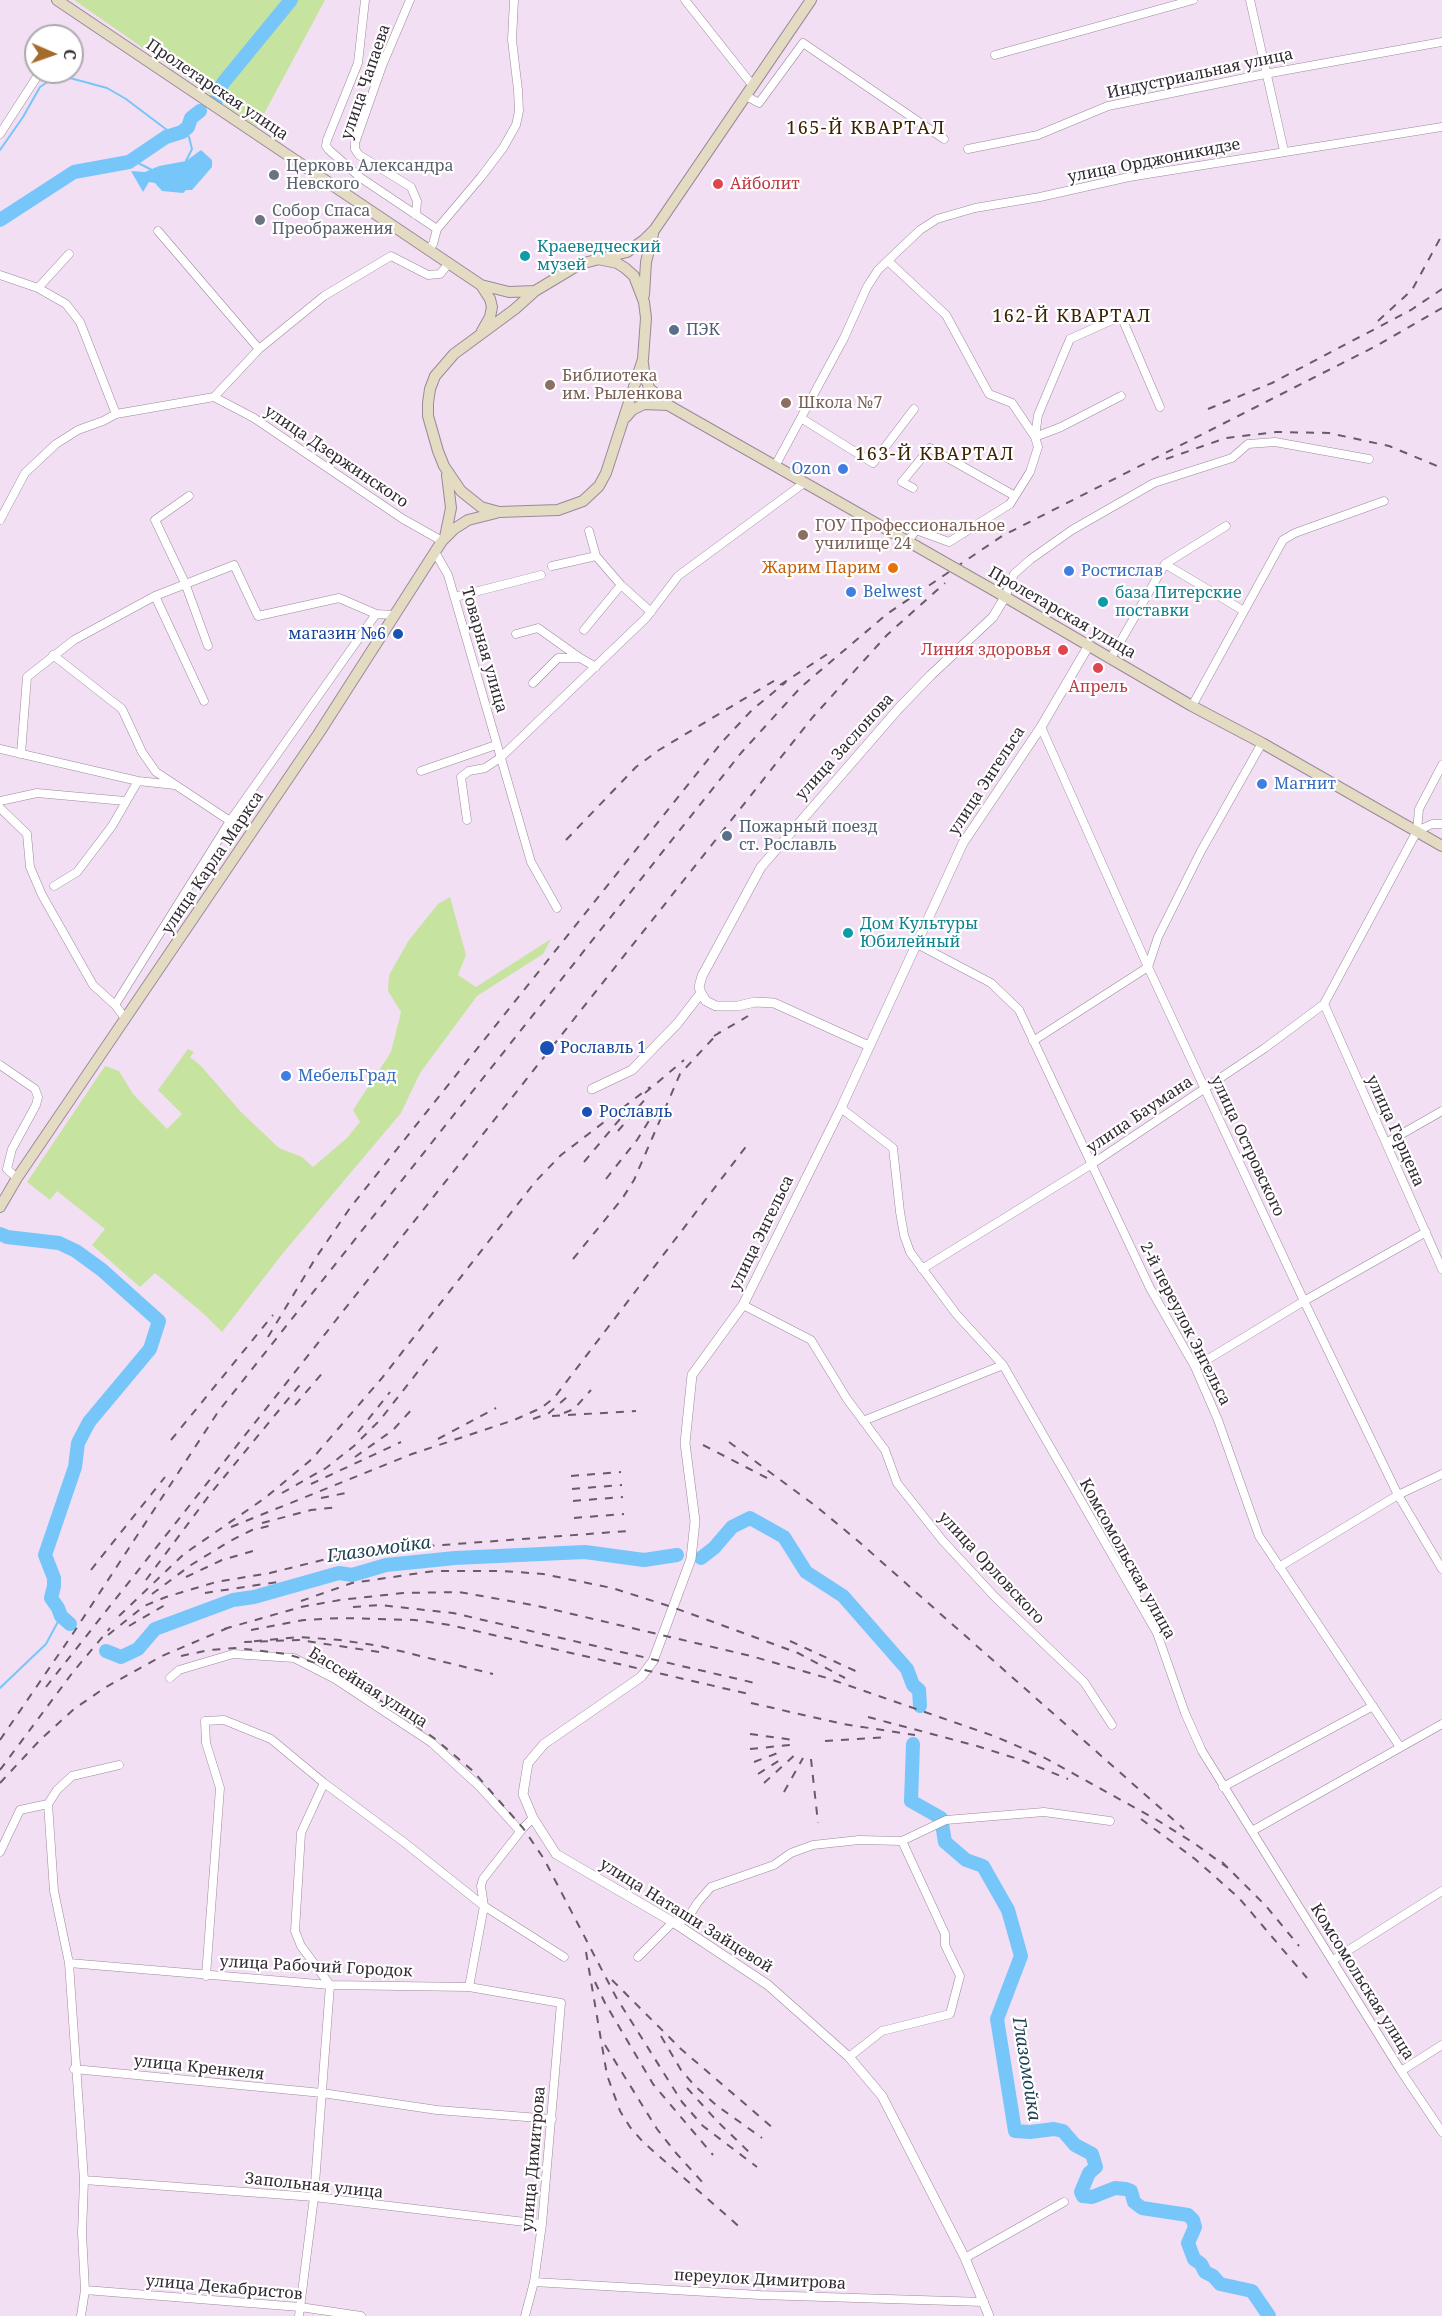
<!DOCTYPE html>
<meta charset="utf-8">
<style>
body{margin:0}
#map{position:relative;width:1442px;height:2316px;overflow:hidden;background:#f3dff3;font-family:"Noto Serif",serif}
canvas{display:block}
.north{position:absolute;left:24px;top:24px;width:60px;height:60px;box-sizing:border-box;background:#fff;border:2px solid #adaaad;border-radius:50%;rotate:92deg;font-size:16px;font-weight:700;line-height:24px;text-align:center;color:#322a32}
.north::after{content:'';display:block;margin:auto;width:21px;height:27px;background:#a46b29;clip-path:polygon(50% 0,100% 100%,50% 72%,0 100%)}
</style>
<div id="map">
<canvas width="1442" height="2316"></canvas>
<div class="north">С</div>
</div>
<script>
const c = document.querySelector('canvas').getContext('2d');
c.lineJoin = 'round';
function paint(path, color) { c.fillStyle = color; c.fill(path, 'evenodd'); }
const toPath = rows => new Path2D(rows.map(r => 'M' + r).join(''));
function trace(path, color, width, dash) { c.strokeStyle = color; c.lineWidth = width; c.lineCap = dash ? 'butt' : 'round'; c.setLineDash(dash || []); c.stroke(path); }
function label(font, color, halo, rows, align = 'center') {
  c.font = font + ' "Noto Serif",serif'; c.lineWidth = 4.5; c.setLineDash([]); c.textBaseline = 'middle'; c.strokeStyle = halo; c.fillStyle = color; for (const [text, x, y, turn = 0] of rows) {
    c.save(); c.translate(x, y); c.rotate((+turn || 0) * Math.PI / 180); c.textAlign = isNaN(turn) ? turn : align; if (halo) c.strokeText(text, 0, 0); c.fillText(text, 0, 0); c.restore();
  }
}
paint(toPath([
 [74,0,325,0,257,127],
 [450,897,466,955,458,975,476,987,551,939,543,954,477,996,420,1073,401,1113,283,1253,222,1332,204,1314,155,1273,140,1287,92,1245,105,1229,57,1191,50,1200,27,1182,105,1066,119,1071,133,1094,167,1129,182,1114,158,1090,188,1049,194,1052,190,1057,201,1066,241,1112,279,1148,302,1157,313,1167,347,1138,360,1122,353,1110,391,1052,401,1012,388,991,389,975,409,940,438,904]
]), '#c6e3a0');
paint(toPath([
 [201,150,212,160,212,167,192,190,186,190,183,193,162,191,155,183,149,182,143,192,131,171,145,172,159,166,186,161]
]), '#77c6fa');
trace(toPath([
 [184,130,189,137,192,149,186,161],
 [0,150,23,117,40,87,52,79,70,78,107,88,126,99,175,136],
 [132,160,152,170],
 [0,1688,46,1644,61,1616]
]), '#77c6fa', 2);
trace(toPath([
 [215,103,223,83,291,0],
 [0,220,74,172,129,162,166,137,182,132,188,127,191,118,200,111],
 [0,1234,7,1237,59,1243,76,1251,102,1270,159,1321,150,1349,89,1422,78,1443,75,1467,45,1555,54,1578,54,1586,51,1598,58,1608,61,1616,70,1624],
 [701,1558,714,1548,732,1527,750,1518,784,1537,806,1572,843,1596,907,1669,913,1685,919,1690,920,1706],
 [106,1651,121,1657,138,1649,155,1629,233,1600,254,1597,339,1573,352,1575,386,1565,455,1558,585,1552,644,1560,677,1555],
 [913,1744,911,1801,941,1818,945,1842,966,1860,983,1866,1008,1910,1021,1956,997,2019,1015,2131,1030,2132,1054,2129,1063,2131,1075,2145,1092,2154,1096,2167,1089,2173,1081,2192,1083,2196,1092,2197,1115,2188,1126,2189,1131,2191,1134,2202,1142,2208,1188,2215,1193,2220,1195,2227,1188,2243,1194,2259,1201,2264,1205,2272,1213,2276,1220,2284,1252,2291,1269,2316]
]), '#77c6fa', 14);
const minor = toPath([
 [365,0,358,63,327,140,326,146,329,150,361,178,437,229],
 [410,0,382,66,355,143,355,149,359,155,411,187,417,201,416,215],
 [685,0,753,86],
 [1250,0,1284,151],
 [995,55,1193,0],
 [746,96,759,103,803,43,944,139],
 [0,134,40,72],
 [968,149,1038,135,1108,106,1265,74,1442,42],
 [158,231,259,349],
 [429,249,433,244,437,229,481,177,503,148,516,125,519,111,518,90,512,40,514,0],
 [888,261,946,315,989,394,1012,403,1035,437],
 [0,275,38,288,66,304,80,322,116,414],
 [38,288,69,254],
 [214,397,254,418,403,519,442,541],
 [801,418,873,463,914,409],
 [1035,437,1038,415,1070,339,1121,316,1160,407],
 [775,466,844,338,867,287,878,270,920,230,937,219,975,208,1040,197,1129,177,1442,127],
 [913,488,902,482,930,448,1015,496],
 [189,496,155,520,185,583,208,646],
 [0,520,25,473,56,444,78,430,103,421,116,414,214,397,259,349,324,296,391,256,428,275,440,274,449,263],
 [589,531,596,556],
 [908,541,916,530,949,542,1010,504,1030,472,1038,447,1035,437,1061,427,1121,396],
 [435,552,448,575,531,862,557,908],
 [1165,564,1244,611],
 [552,566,596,556,621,585,651,612],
 [155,596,204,701],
 [455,597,541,575],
 [1005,597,1014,574,1031,559,1072,530,1154,483,1232,458,1248,444,1275,442,1369,459],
 [584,630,621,585],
 [516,634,538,628,580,658,596,667],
 [53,655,122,709,142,752,156,772,230,821],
 [1111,658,1165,564,1226,526],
 [533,683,558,658,580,658],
 [1192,706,1283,540,1295,533,1384,501],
 [1041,727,1148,967,1304,1301,1398,1495,1442,1569],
 [0,749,138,781,175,785],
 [21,754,27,677,74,640,155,596,234,565,258,616,339,598,376,614,395,615],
 [421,771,496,745],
 [0,801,37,793,125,801],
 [0,808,27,834,30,867,42,895,93,985,115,1005,125,1018],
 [467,820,461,777,469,771,485,768,500,758,646,618,678,576,804,483],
 [1417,831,1432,824,1442,824],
 [54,886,77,872,112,826,138,781],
 [917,944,991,983,1019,1010,1150,1288,1195,1367,1218,1420,1259,1536,1400,1747],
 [1324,1004,1442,1269],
 [115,1005,230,821,376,614],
 [1033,1041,1148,967,1158,937,1201,851,1262,743],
 [0,1065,35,1089,38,1097,36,1105,12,1149,7,1169,17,1178],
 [841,1108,893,1148,900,1212,904,1235,910,1252,957,1315,1003,1365,1157,1633,1185,1713,1202,1751,1401,2071,1442,2132],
 [1386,1143,1442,1111],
 [922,1269,1092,1164,1265,1048,1324,1004,1417,831,1419,809,1442,765],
 [743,1305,811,1340,847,1399,885,1450,897,1483,943,1541,995,1597,1084,1682,1112,1725],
 [1195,1367,1304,1301,1426,1232],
 [863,1421,1003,1365],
 [1279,1567,1398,1495,1442,1474],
 [170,1678,179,1670,233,1654,294,1658,335,1679,432,1743,480,1787,520,1831],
 [1223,1787,1373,1706],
 [48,1804,57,1790,72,1776,119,1765],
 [1252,1831,1442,1724],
 [0,1852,20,1810,48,1804,54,1891,69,1963,84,2180,82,2233,85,2290,81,2316],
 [638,1957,673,1922,687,1919,698,1902,711,1887,774,1865,791,1853,813,1845,859,1840,902,1841,946,1820,1044,1812,1110,1821],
 [1333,1960,1442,1891],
 [69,1963,330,1985,469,1987,561,2003,542,2224,534,2282,525,2316],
 [206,1976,220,1788,206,1743,205,1721,224,1720,271,1739,324,1783,405,1843,484,1906,564,1957],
 [469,1987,484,1906,481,1886,483,1879,523,1828,533,1818],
 [849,2057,882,2031,950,2014,960,1976,945,1945,945,1934,902,1841],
 [74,2069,322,2093,437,2110,552,2119],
 [1401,2071,1442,2045],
 [84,2180,314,2197,542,2224],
 [965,2258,1064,2202],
 [534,2282,760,2295,984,2302],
 [85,2290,300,2307,361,2316],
 [299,2316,314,2197,330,1985,301,1946,295,1931,301,1833,324,1783]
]);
const tertiary = toPath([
 [701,993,706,1001,716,1006,738,1006,755,1002,774,1003,869,1046],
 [592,1089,632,1070,677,1024,701,993,699,987,702,976,761,867,900,707,931,675,993,617,1005,597],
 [989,2316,965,2258,882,2096,849,2057,768,1985,673,1922,556,1854,533,1818,523,1794,528,1763,544,1744,641,1677,653,1661,691,1559,695,1521,685,1443,692,1375,743,1305,841,1108,963,843,1041,727,1089,645]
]);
const secondary = toPath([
 [57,0,481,285,509,292,535,291],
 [598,259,617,263,625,268,634,276,644,302,646,318,643,359,606,473,599,486,583,501,558,510,499,512,481,507,461,491,444,466,438,451,428,416,428,403,430,389,435,376,454,354,515,309,535,291,580,264,627,252,644,240,655,229,811,0],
 [481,285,490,299,492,307,490,317,482,331],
 [644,295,646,262,653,234],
 [643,363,644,372,649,388,668,405,916,546],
 [626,417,632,410,644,404,668,405],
 [445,537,451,508,447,475],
 [995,591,1192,706,1262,743,1442,846],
 [0,1207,17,1178,319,733,442,541,454,529,468,520,496,513]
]);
trace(minor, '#9b899b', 9);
trace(tertiary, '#9b899b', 10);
trace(secondary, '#9b899b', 12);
trace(minor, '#fff', 8);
trace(tertiary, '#fff', 9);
trace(secondary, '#e3dbc2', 10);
trace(toPath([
 [1378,321,1412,290,1442,235],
 [1208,409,1272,383,1411,310,1442,289],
 [1166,459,1226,438,1276,432,1329,433,1389,446,1442,468],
 [780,685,832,651],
 [566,840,636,767,659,750,777,679],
 [714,1036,748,1016],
 [645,1093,684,1060],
 [618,1131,647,1097],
 [584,1162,620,1119],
 [606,1179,637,1140,655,1111],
 [573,1259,622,1199,634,1180,680,1074,719,1032],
 [268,1337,315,1259,350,1208,722,742,752,710,786,682],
 [295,1405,325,1370],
 [564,1413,574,1409,591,1390],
 [552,1416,636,1411],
 [533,1419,549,1413,567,1397],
 [358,1432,390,1392],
 [438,1439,496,1408],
 [171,1440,273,1315],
 [729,1442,817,1507,858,1541,1184,1829],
 [703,1445,767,1478],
 [355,1457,393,1430,414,1407],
 [571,1476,621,1472],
 [311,1484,401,1442],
 [572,1489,622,1485],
 [282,1493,326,1468,354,1446,380,1420,438,1346],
 [321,1498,346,1493],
 [573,1501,623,1497],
 [574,1518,624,1514],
 [262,1523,311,1510,338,1507],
 [231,1527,412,1454,514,1420,541,1408,554,1398,748,1144],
 [91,1570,165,1477],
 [186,1577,222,1560,256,1550],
 [146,1580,211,1493,303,1381],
 [205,1593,284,1581],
 [152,1594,191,1565,230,1541,252,1530,273,1525],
 [301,1601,352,1583,434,1571,503,1571,543,1574,612,1588,672,1607,798,1653,845,1678],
 [353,1607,380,1605,453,1613,755,1683],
 [119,1616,184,1554,265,1498,312,1459,382,1378,535,1182,561,1155,650,1087],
 [129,1626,165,1605],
 [224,1629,301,1607,340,1600,403,1593,459,1592,538,1606,751,1656,827,1678,994,1736,1045,1758,1157,1820,1194,1843,1228,1868],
 [251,1630,304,1620,341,1618,415,1620,450,1625,753,1695],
 [108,1635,144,1606,166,1597,216,1582,270,1573,343,1555,376,1550,628,1531],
 [790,1641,862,1674],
 [379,1652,299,1640,245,1642,299,1637,340,1640,380,1646,493,1674],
 [181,1656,209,1650,237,1648,287,1654,335,1669,434,1738,473,1771,523,1828,544,1859,616,1997,682,2102,703,2126,757,2167],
 [46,1687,812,718,887,635,945,583],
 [751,1703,843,1724,915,1735],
 [868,1717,977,1746,1024,1761,1068,1779],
 [750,1734,794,1740],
 [0,1740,74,1632,218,1412,741,753,801,687,887,614,1002,536,1378,345,1442,308],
 [825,1741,888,1737],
 [750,1749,790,1745],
 [811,1759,818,1823],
 [754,1762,783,1751],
 [0,1770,73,1672,110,1628],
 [758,1774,780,1760],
 [0,1783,40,1740,74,1709,106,1687,162,1656,230,1627],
 [764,1783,797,1753],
 [784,1792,803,1758],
 [1141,1819,1195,1859,1239,1898,1307,1978],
 [1222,1862,1266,1906,1299,1946],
 [586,1952,607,2075,620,2111,630,2127,643,2142,743,2230],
 [612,1980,681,2049,773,2128],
 [595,1982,605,2003,653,2084,713,2155],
 [661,2036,681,2070,694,2085,716,2105,762,2138],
 [605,2045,657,2129,676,2153,704,2184],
 [687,2088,717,2121,750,2153]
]), '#665b66', 2, [8, 8]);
const secondaryBridge = toPath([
 [916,546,995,591]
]);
trace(secondaryBridge, '#9b899b', 12, []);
trace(secondaryBridge, '#e3dbc2', 10);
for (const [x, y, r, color] of [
 [274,175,6,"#6b7280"],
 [718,184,6,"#e0444e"],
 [260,220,6,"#6b7280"],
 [525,256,6,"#0f9aa8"],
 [674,330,6,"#5c6f8a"],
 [550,385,6,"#8d6e63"],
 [786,403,6,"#8d6e63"],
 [843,469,6,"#3f7fe0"],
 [803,535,6,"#8d6e63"],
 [893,568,6,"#e8710a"],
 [1069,571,6,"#3f7fe0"],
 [851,592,6,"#3f7fe0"],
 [1103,602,6,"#0f9aa8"],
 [398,634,6,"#1a4fb4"],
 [1063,650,6,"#e0444e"],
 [1098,668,6,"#e0444e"],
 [1262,784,6,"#3f7fe0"],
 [727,836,6,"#5c6f8a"],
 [848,933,6,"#0f9aa8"],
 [547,1048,8,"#1a4fb4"],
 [286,1076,6,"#3f7fe0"],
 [587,1112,6,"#1a4fb4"]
]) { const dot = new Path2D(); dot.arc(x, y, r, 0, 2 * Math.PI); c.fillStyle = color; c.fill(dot); trace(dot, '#fff', 2); }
label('16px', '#322a32', '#fff', [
 ["Индустриальная улица",1200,74,-12],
 ["улица Чапаева",366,82,-71],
 ["Пролетарская улица",217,90,34],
 ["улица Орджоникидзе",1154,161,-11],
 ["улица Дзержинского",336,457,34],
 ["Пролетарская улица",1062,613,30],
 ["Товарная улица",484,650,74],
 ["улица Заслонова",845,747,-48],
 ["улица Энгельса",987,781,-57],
 ["улица Карла Маркса",213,863,-56],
 ["улица Баумана",1140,1115,-34],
 ["улица Герцена",1395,1131,66],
 ["улица Островского",1247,1146,65],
 ["улица Энгельса",762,1233,-64],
 ["2-й переулок Энгельса",1185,1324,63],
 ["Комсомольская улица",1127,1559,61],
 ["улица Орловского",991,1568,47],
 ["Бассейная улица",368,1688,32],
 ["улица Наташи Зайцевой",686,1916,32],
 ["улица Рабочий Городок",316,1967,3],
 ["Комсомольская улица",1362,1982,58],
 ["улица Кренкеля",199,2068,6],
 ["улица Димитрова",534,2159,-85],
 ["Запольная улица",314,2186,6],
 ["переулок Димитрова",760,2280,3],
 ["улица Декабристов",224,2288,5]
]);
label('16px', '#5b616d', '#fff', [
 ["Церковь Александра",286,166],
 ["Невского",286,184],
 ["Собор Спаса",272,211],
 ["Преображения",272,229]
], 'left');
label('16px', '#be3a42', '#fff', [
 ["Айболит",730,184],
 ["Линия здоровья",1051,650,"right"],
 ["Апрель",1098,687,"center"]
], 'left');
label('16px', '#0d838f', '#fff', [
 ["Краеведческий",537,247],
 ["музей",537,265],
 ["база Питерские",1115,593],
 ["поставки",1115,611],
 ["Дом Культуры",860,924],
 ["Юбилейный",860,942]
], 'left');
label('16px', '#4e5e75', '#fff', [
 ["ПЭК",686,330],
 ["Пожарный поезд",739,827],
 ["ст. Рославль",739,845]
], 'left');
label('16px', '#785e54', '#fff', [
 ["Библиотека",562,376],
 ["им. Рыленкова",562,394],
 ["Школа №7",798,403],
 ["ГОУ Профессиональное",815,526],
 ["училище 24",815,544]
], 'left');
label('16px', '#366cbe', '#fff', [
 ["Ozon",831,469,"right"],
 ["Ростислав",1081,571],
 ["Belwest",863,592],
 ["Магнит",1274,784],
 ["МебельГрад",298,1076]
], 'left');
label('16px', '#c56008', '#fff', [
 ["Жарим Парим",881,568]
], 'right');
label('16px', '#164399', '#fff', [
 ["магазин №6",386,634,"right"],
 ["Рославль 1",560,1048],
 ["Рославль",599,1112]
], 'left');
c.letterSpacing = '1.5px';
label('18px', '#3d2302', '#fff', [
 ["165-Й КВАРТАЛ",866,129],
 ["162-Й КВАРТАЛ",1072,317],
 ["163-Й КВАРТАЛ",935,455]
]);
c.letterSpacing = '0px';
label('italic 18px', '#1d4055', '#fff', [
 ["Глазомойка",379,1550,-8],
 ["Глазомойка",1026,2069,81]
]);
</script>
